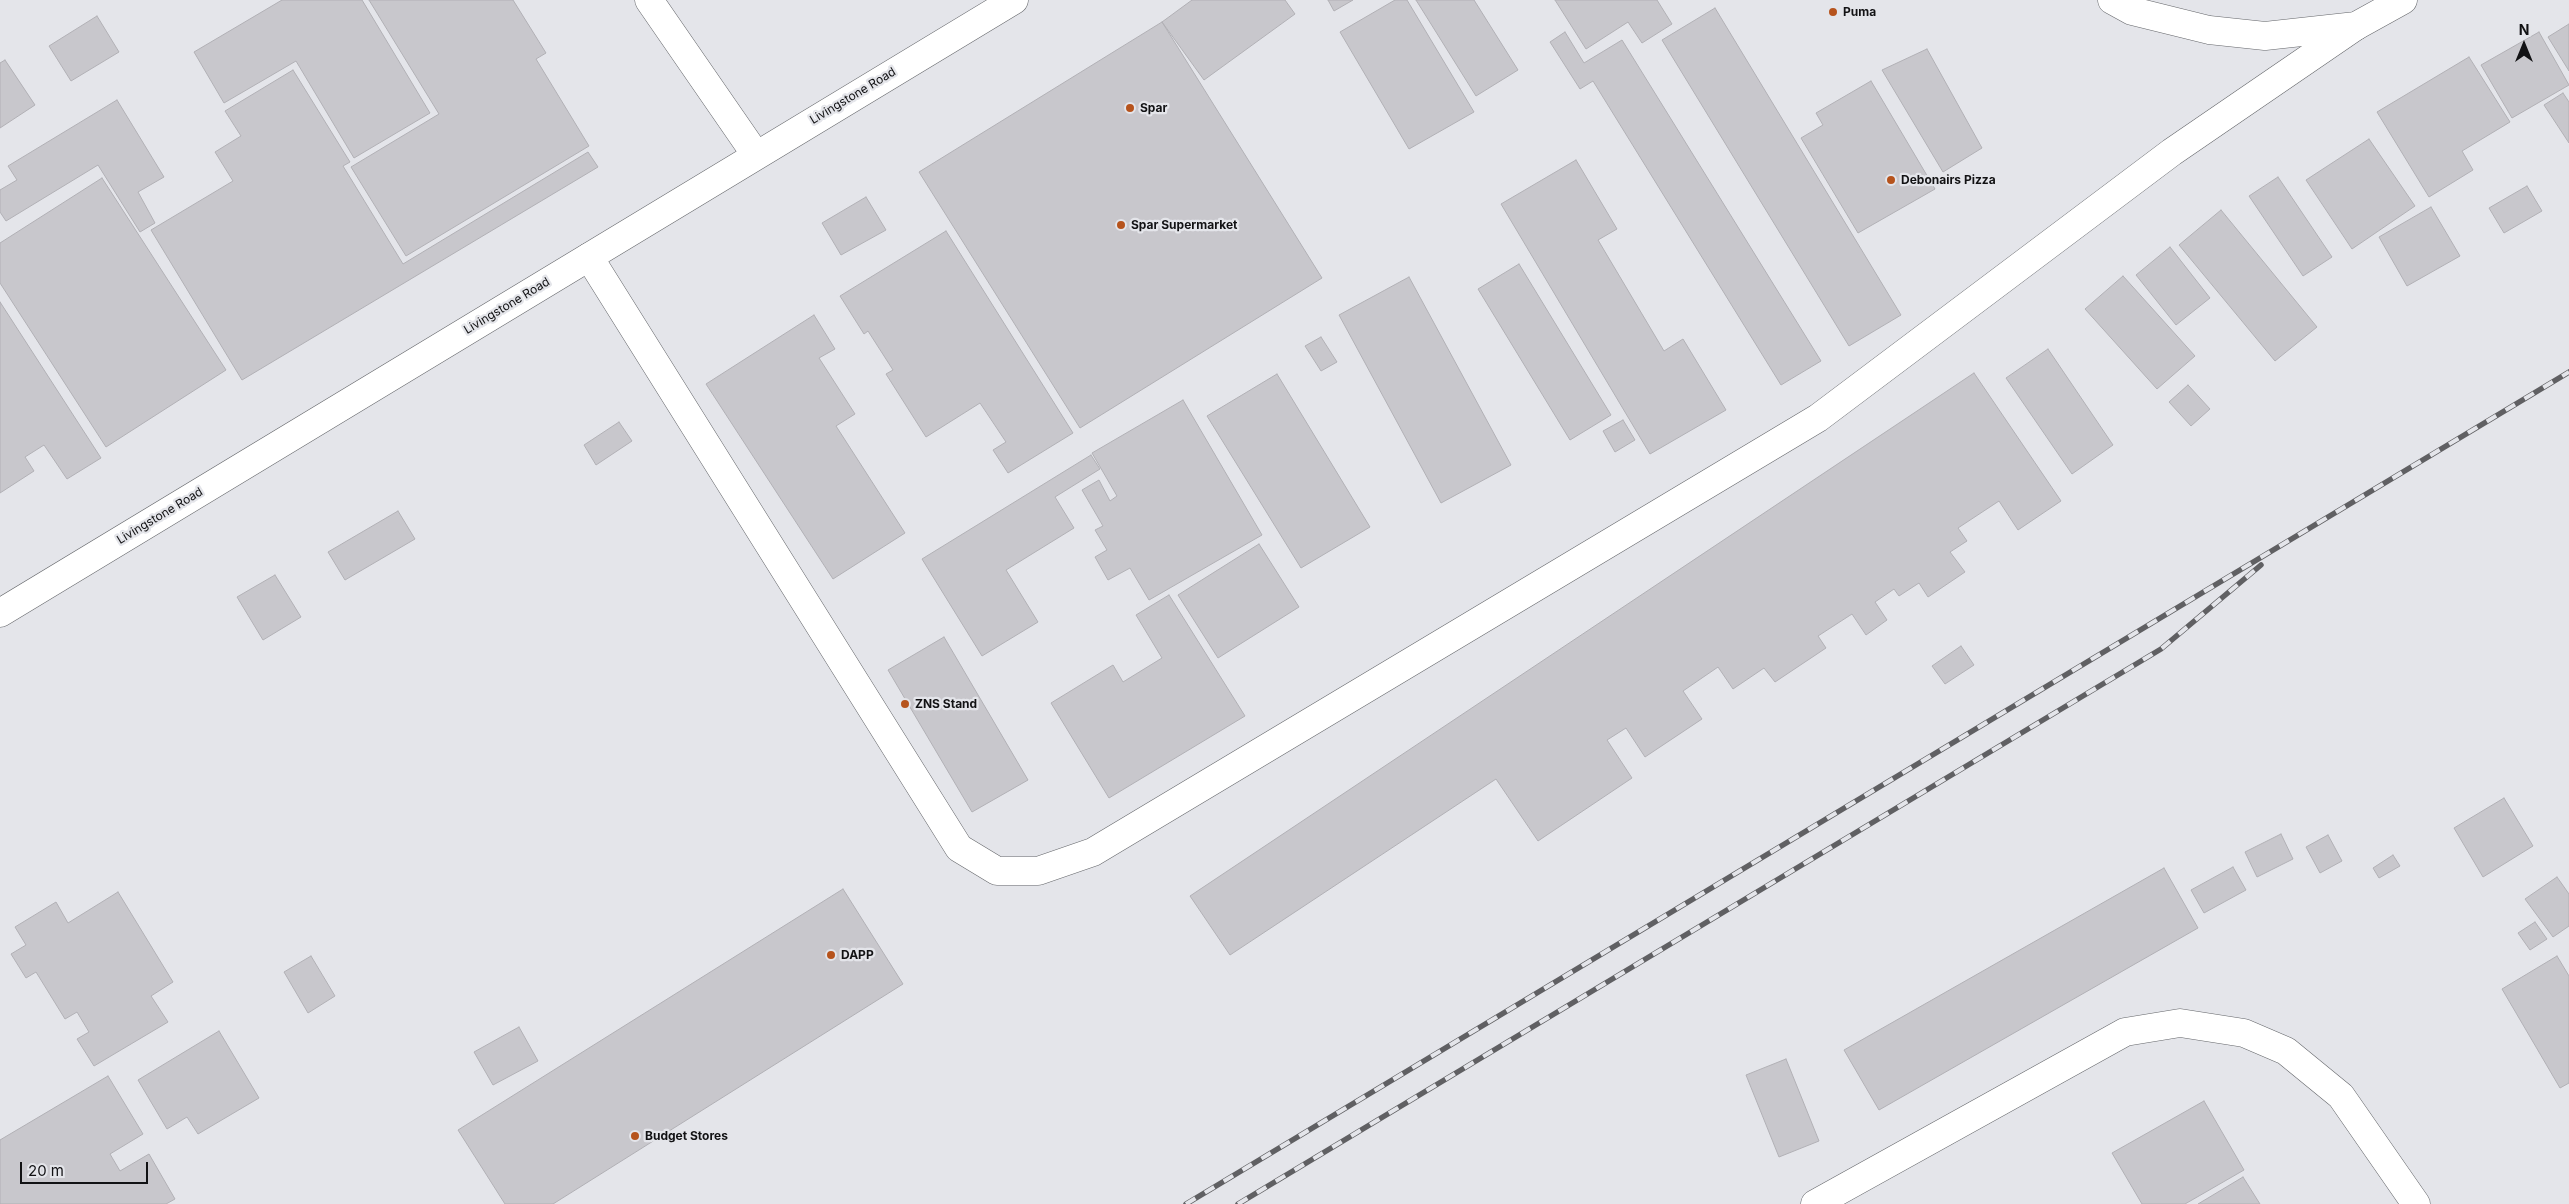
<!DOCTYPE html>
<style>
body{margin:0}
#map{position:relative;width:2569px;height:1204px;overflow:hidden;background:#e4e5ea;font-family:Inter,sans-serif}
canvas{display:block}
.north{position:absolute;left:2499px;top:20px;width:50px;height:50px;-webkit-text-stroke:4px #e4e5ea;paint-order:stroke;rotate:0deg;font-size:14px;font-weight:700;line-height:20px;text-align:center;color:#121214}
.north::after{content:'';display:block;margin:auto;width:18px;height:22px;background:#121214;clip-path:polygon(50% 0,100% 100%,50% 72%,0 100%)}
.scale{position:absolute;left:20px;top:1162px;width:128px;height:22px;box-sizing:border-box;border:2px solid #121214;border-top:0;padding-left:6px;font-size:15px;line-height:18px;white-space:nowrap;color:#121214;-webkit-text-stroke:4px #e4e5ea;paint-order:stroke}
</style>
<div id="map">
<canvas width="2569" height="1204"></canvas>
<div class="north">N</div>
<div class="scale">20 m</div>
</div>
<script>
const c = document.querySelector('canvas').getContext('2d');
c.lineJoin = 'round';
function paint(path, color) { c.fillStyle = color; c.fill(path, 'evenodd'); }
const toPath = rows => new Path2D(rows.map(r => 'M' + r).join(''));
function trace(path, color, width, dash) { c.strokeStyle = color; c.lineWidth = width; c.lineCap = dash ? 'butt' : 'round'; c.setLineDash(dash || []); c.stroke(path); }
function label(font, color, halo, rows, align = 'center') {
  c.font = font + ' Inter,sans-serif'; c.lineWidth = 4.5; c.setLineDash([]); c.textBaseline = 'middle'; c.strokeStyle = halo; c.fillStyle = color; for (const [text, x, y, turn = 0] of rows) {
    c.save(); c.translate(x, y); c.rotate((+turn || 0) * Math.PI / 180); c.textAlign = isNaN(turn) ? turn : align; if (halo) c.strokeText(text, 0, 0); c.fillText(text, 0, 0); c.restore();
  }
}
const building = toPath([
 [282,0,362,0,430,113,354,158,296,61,224,103,194,52,282,0],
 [369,0,513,0,546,53,536,59,589,146,406,256,351,167,439,114,369,0],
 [1192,0,1285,0,1295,14,1204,80,1162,22,1192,0],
 [1328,0,1353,0,1334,11,1328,0],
 [1395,0,1407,0,1474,112,1409,149,1340,32,1395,0],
 [1416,0,1474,0,1518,70,1476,96,1416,0],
 [1555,0,1657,0,1672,24,1642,43,1628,22,1586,49,1555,0],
 [1715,8,1901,315,1849,346,1662,40,1715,8],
 [97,16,119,52,71,81,49,46,97,16],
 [1162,22,1322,278,1080,428,919,172,1162,22],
 [2569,24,2569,71,2548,37,2569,24],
 [1565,32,1584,63,1622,40,1821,361,1781,385,1593,81,1580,89,1550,42,1565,32],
 [2539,32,2569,85,2512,118,2481,65,2539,32],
 [1927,49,1982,148,1943,172,1882,70,1927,49],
 [2469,57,2510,122,2462,151,2473,170,2429,197,2377,112,2469,57],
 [5,60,35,105,0,128,0,63,5,60],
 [293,70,350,162,343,166,403,264,588,152,598,167,242,380,151,230,233,181,215,152,241,136,225,111,293,70],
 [1871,81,1935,189,1858,233,1801,138,1823,125,1816,113,1871,81],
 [2563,93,2569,102,2569,143,2544,105,2563,93],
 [117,100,164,177,138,192,155,223,140,232,98,165,6,221,0,212,0,190,17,180,8,166,117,100],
 [2369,139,2415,206,2352,249,2306,180,2369,139],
 [1576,160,1617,229,1598,240,1664,351,1683,339,1726,410,1650,454,1501,204,1576,160],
 [2278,177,2332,257,2303,276,2249,196,2278,177],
 [102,178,226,370,106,447,0,283,0,243,102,178],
 [2527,186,2542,211,2504,233,2489,208,2527,186],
 [866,197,886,230,841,255,822,223,866,197],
 [2431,207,2460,256,2407,286,2379,237,2431,207],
 [2221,210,2317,327,2275,361,2179,245,2221,210],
 [946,231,1073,433,1008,473,993,450,1006,442,980,403,926,437,886,374,893,370,868,331,864,334,840,296,946,231],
 [2170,247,2210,298,2176,325,2136,275,2170,247],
 [1519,264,1611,415,1570,440,1478,289,1519,264],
 [2123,276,2195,356,2157,389,2085,309,2123,276],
 [1409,277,1511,465,1441,503,1339,315,1409,277],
 [0,302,101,458,67,479,44,445,25,457,34,471,0,493,0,302],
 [814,315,835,349,819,358,855,414,836,426,905,533,833,579,706,384,814,315],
 [1321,337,1337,362,1321,371,1305,346,1321,337],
 [2048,349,2113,445,2072,474,2006,378,2048,349],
 [1974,373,2061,501,2018,530,1999,501,1958,528,1967,541,1950,552,1965,572,1928,597,1919,583,1899,596,1894,589,1875,602,1887,620,1866,635,1852,614,1818,636,1826,648,1775,682,1764,668,1733,689,1718,667,1683,691,1702,719,1645,757,1626,728,1607,740,1632,778,1538,841,1496,779,1230,955,1190,896,1974,373],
 [1277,374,1370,527,1301,568,1207,416,1277,374],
 [2188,385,2210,409,2191,426,2169,402,2188,385],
 [1183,400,1262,535,1149,600,1130,568,1108,580,1095,557,1107,550,1095,530,1103,526,1082,490,1099,480,1110,501,1117,496,1092,453,1183,400],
 [1623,420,1635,440,1615,452,1603,431,1623,420],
 [619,422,632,441,596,465,584,445,619,422],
 [1091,455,1100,469,1055,497,1074,528,1006,570,1038,622,982,656,922,559,1091,455],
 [398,511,415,539,345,580,328,552,398,511],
 [1259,544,1299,607,1218,658,1178,595,1259,544],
 [275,575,301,617,263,640,237,597,275,575],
 [1169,595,1245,716,1109,798,1051,703,1113,665,1123,682,1162,658,1136,615,1169,595],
 [944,637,1028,780,972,812,888,670,944,637],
 [1961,646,1974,665,1945,684,1932,666,1961,646],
 [2504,798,2533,846,2483,877,2454,828,2504,798],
 [2281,834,2293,859,2257,877,2245,852,2281,834],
 [2328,835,2342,861,2320,873,2306,847,2328,835],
 [2393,855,2400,866,2379,878,2373,868,2393,855],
 [2233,867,2246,890,2204,913,2191,890,2233,867],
 [2164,868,2198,928,1879,1110,1844,1050,2164,868],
 [2557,877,2569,894,2569,926,2553,937,2525,899,2557,877],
 [843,889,903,984,553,1204,505,1204,458,1130,843,889],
 [118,892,173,982,151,996,168,1022,94,1066,77,1039,89,1032,77,1012,65,1019,36,972,26,978,11,954,26,945,15,927,56,902,68,923,118,892],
 [2535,922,2547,939,2530,950,2518,933,2535,922],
 [311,956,335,996,308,1013,284,972,311,956],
 [2557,956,2569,976,2569,1083,2560,1088,2502,989,2557,956],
 [519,1027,538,1061,493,1085,474,1052,519,1027],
 [219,1031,259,1098,198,1134,187,1117,167,1129,138,1080,219,1031],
 [1786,1059,1819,1141,1779,1157,1746,1075,1786,1059],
 [108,1076,143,1134,110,1154,120,1171,149,1154,175,1199,166,1204,0,1204,0,1140,108,1076],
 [2204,1101,2244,1170,2185,1204,2142,1204,2112,1153,2204,1101],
 [2243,1177,2260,1204,2198,1204,2243,1177]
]);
paint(building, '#c8c7cc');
trace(building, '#b1b0b5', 1);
const minor = toPath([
 [649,0,756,155],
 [589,257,959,848,997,871,1038,871,1093,852,1818,418,2172,152,2356,26],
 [1815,1204,2125,1032,2180,1023,2244,1033,2286,1051,2341,1096,2416,1204]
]);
const highway = toPath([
 [2112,0,2132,11,2209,30,2265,36,2356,26,2403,0],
 [0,613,1014,0]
]);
trace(minor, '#64666a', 29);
trace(highway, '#64666a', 29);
trace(minor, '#fff', 28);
trace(highway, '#fff', 28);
const rail = toPath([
 [1186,1204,2569,372],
 [1238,1204,2161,649,2261,565]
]);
trace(rail, '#606063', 5.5);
trace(rail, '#e4e5ea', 4, [11]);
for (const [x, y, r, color] of [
 [1833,12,5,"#b6531c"],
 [1130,108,5,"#b6531c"],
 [1891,180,5,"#b6531c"],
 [1121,225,5,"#b6531c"],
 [905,704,5,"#b6531c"],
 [831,955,5,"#b6531c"],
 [635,1136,5,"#b6531c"]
]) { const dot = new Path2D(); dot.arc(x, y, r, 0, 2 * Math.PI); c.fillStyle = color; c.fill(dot); trace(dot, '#e4e5ea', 2); }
label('bold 12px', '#121214', '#e4e5ea', [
 ["Puma",1843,12],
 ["Spar",1140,108],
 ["Debonairs Pizza",1901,180],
 ["Spar Supermarket",1131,225],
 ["ZNS Stand",915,704],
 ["DAPP",841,955],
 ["Budget Stores",645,1136]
], 'left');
label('12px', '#121214', '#e4e5ea', [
 ["Livingstone Road",853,96,-31],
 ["Livingstone Road",507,306,-31],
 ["Livingstone Road",160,516,-31]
]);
</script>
